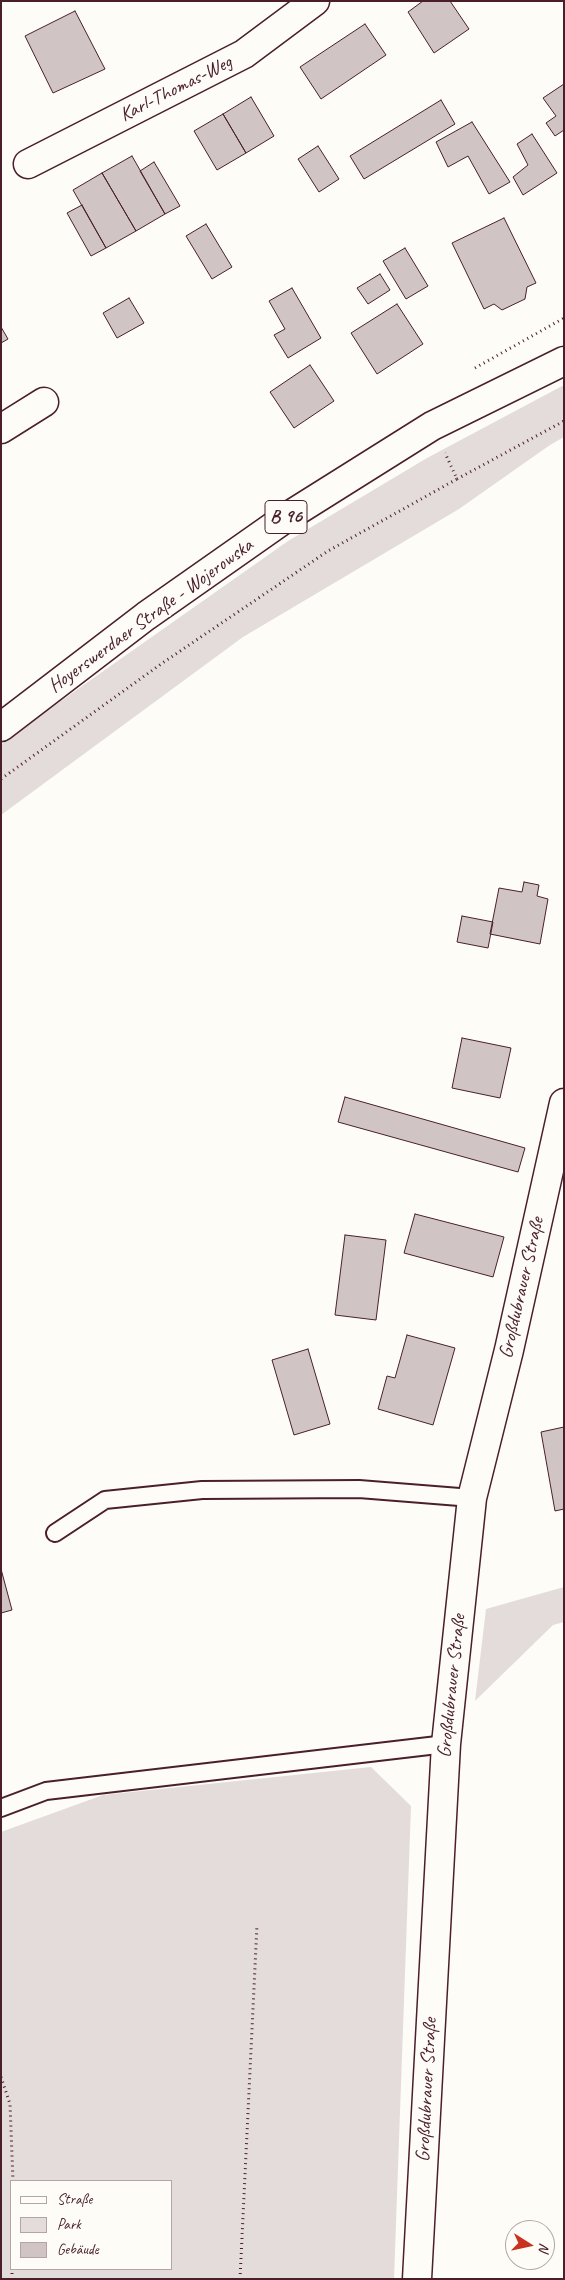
<!DOCTYPE html>
<meta charset="utf-8">
<style>
body{margin:0}
#map{position:relative;width:565px;height:2280px;overflow:hidden;background:#fdfcf7;font-family:Caveat,sans-serif}
canvas{display:block}
.frame{position:absolute;inset:0;border:2px solid #4a1f2b;pointer-events:none}
.legend{position:absolute;left:10px;top:2180px;width:162px;height:90px;box-sizing:border-box;background:#fdfcf7;border:1px solid #b5a4a5;margin:0;padding:6px 9px;list-style:none;font-size:15px;color:#4a1f2b}
.legend li{display:flex;align-items:center;gap:10px;height:25px}
.legend b{width:25px;border:1px solid #b5a4a5}
.north{position:absolute;left:505px;top:2220px;width:50px;height:50px;box-sizing:border-box;background:#fdfcf7;border:1px solid #b5a4a5;border-radius:50%;rotate:100deg;font-size:14px;font-weight:700;line-height:20px;text-align:center;color:#4a1f2b}
.north::after{content:'';display:block;margin:auto;width:18px;height:22px;background:#c8321e;clip-path:polygon(50% 0,100% 100%,50% 72%,0 100%)}
</style>
<div id="map">
<canvas width="565" height="2280"></canvas>
<div class="frame"></div>
<ul class="legend">
<li><b style="height:6px;background:#fdfcf7"></b>Straße</li>
<li><b style="height:14px;background:#e3dcda"></b>Park</li>
<li><b style="height:14px;background:#d0c5c4"></b>Gebäude</li>
</ul>
<div class="north">N</div>
</div>
<script>
const c = document.querySelector('canvas').getContext('2d');
c.lineJoin = 'round';
function paint(path, color) { c.fillStyle = color; c.fill(path, 'evenodd'); }
const toPath = rows => new Path2D(rows.map(r => 'M' + r).join(''));
function trace(path, color, width, dash) { c.strokeStyle = color; c.lineWidth = width; c.lineCap = dash ? 'butt' : 'round'; c.setLineDash(dash || []); c.stroke(path); }
function label(font, color, halo, rows, align = 'center') {
  c.font = font + ' Caveat,sans-serif'; c.lineWidth = 4.5; c.setLineDash([]); c.textBaseline = 'middle'; c.strokeStyle = halo; c.fillStyle = color; for (const [text, x, y, turn = 0] of rows) {
    c.save(); c.translate(x, y); c.rotate((+turn || 0) * Math.PI / 180); c.textAlign = isNaN(turn) ? turn : align; if (halo) c.strokeText(text, 0, 0); c.fillText(text, 0, 0); c.restore();
  }
}
paint(toPath([
 [564,385,564,437,550,445,459,509,243,637,1,815,1,745,24,727,288,541,427,458],
 [564,1587,564,1622,553,1625,475,1701,486,1609],
 [371,1767,411,1806,394,2279,1,2279,1,1832,103,1795],
 [11,2181,171,2181,171,2269,11,2269]
]), '#e3dcda');
const building = toPath([
 [423,1,450,1,469,29,434,53,408,12,423,1],
 [75,11,105,69,53,93,25,36,75,11],
 [365,24,386,55,321,99,300,67,365,24],
 [564,84,564,130,555,136,546,123,556,116,543,98,564,84],
 [251,97,274,136,246,153,223,114,251,97],
 [441,100,455,124,364,179,350,156,441,100],
 [223,114,246,153,217,170,194,131,223,114],
 [472,122,510,182,489,194,468,156,448,167,436,142,472,122],
 [532,134,557,173,523,195,513,177,528,165,517,144,532,134],
 [318,146,339,179,319,192,298,159,318,146],
 [132,156,165,214,136,231,102,173,132,156],
 [154,162,180,206,165,214,140,171,154,162],
 [102,173,136,231,106,248,73,190,102,173],
 [82,205,106,248,91,256,67,213,82,205],
 [504,218,536,283,527,287,525,299,502,310,494,304,484,309,452,243,504,218],
 [206,224,232,267,212,279,186,236,206,224],
 [405,248,428,286,406,299,383,261,405,248],
 [380,274,390,290,368,304,357,288,380,274],
 [292,288,321,338,288,358,274,335,285,329,269,301,292,288],
 [129,298,144,323,117,338,103,313,129,298],
 [397,304,423,344,377,374,351,333,397,304],
 [1,327,8,339,1,343,1,327],
 [310,365,334,401,294,428,270,392,310,365],
 [524,882,539,885,537,896,548,899,540,944,490,934,499,888,522,892,524,882],
 [462,916,493,922,488,948,457,942,462,916],
 [462,1038,511,1048,500,1098,452,1088,462,1038],
 [345,1097,525,1148,518,1172,338,1122,345,1097],
 [415,1214,504,1237,493,1277,404,1253,415,1214],
 [345,1235,386,1240,376,1320,335,1315,345,1235],
 [407,1335,455,1348,433,1425,378,1409,387,1376,395,1378,407,1335],
 [308,1349,330,1424,294,1435,272,1360,308,1349],
 [564,1427,564,1509,555,1511,541,1432,564,1427],
 [1,1569,12,1610,1,1613,1,1569]
]);
paint(building, '#d0c5c4');
trace(building, '#4a1f2b', 1);
const service = toPath([
 [55,1533,105,1500,202,1490,359,1489,472,1498],
 [1,1808,46,1791,446,1744]
]);
const minor = toPath([
 [28,164,244,54,315,1],
 [1,429,44,402]
]);
const secondary = toPath([
 [417,2279,446,1744,472,1498,509,1350,564,1103]
]);
const primary = toPath([
 [1,727,146,616,287,517,432,426,564,361]
]);
trace(service, '#4a1f2b', 20);
trace(minor, '#4a1f2b', 31);
trace(secondary, '#4a1f2b', 31);
trace(primary, '#4a1f2b', 31);
trace(toPath([
 [475,368,564,318],
 [457,479,564,421],
 [1,779,161,664,328,551,457,479,445,453],
 [1,2077,10,2104,13,2181],
 [12,2279,12,2269],
 [240,2279,257,1925]
]), '#4a1f2b', 3, [1, 4]);
trace(service, '#fdfcf7', 16);
trace(minor, '#fdfcf7', 28);
trace(secondary, '#fdfcf7', 28);
trace(primary, '#fdfcf7', 28);
for (const [x, y, w] of [
 [286,517,42]
]) { const box = new Path2D(); box.roundRect(x - w / 2, y - 16.5, w, 33, 4); c.fillStyle = '#fdfcf7'; c.fill(box); trace(box, '#4a1f2b', 1); }
label('bold 19px', '#4a1f2b', null, [
 ["B 96",286,517]
]);
label('20px', '#4a1f2b', '#fdfcf7', [
 ["Karl-Thomas-Weg",176,89,-27],
 ["Hoyerswerdaer Straße - Wojerowska",151,616,-36],
 ["Großdubrauer Straße",522,1288,-77],
 ["Großdubrauer Straße",452,1686,-84],
 ["Großdubrauer Straße",427,2090,-87]
]);
</script>
